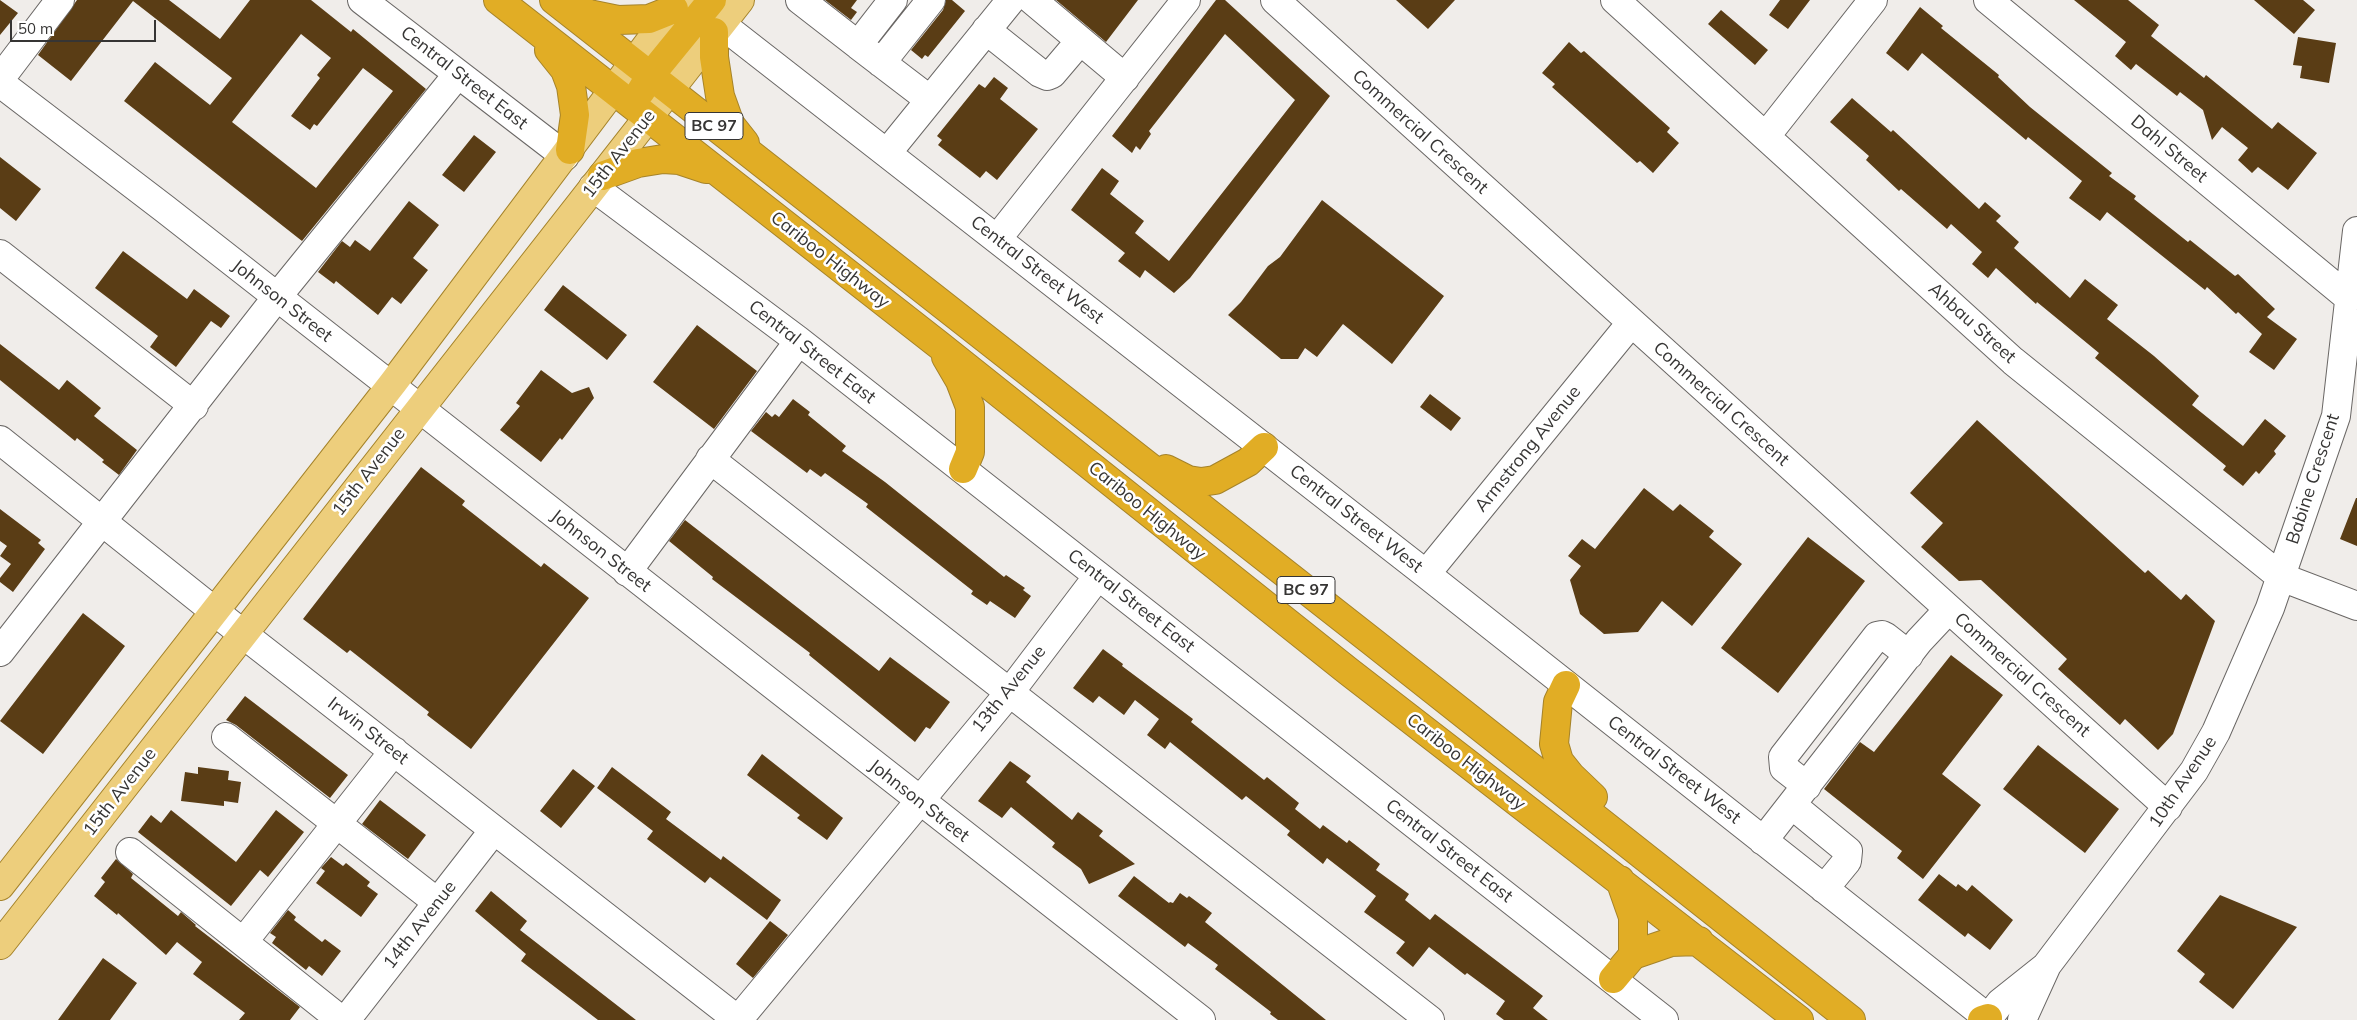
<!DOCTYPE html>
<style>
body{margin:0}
#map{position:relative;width:2357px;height:1020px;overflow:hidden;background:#f0edea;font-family:Mulish,sans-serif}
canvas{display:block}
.scale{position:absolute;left:10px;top:20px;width:146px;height:22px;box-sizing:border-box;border:2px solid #363534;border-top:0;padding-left:6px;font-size:15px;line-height:18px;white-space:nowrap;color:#363534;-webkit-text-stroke:4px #fff;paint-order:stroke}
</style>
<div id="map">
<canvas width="2357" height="1020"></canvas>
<div class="scale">50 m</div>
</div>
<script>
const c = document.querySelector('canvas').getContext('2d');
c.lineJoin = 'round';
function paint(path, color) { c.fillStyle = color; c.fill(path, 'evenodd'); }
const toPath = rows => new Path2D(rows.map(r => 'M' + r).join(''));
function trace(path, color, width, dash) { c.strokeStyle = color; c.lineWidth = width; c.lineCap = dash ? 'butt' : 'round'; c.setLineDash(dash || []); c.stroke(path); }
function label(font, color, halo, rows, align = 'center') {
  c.font = font + ' Mulish,sans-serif'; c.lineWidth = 5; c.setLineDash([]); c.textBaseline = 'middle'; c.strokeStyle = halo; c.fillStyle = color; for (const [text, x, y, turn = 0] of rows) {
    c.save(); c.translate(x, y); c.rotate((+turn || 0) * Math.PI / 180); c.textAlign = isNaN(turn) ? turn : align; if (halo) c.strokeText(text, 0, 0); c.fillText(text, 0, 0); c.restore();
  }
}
paint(toPath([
 [0,0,18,13,0,35],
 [77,0,169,0,220,39,250,0,311,0,351,32,353,29,426,89,302,241,124,101,155,62,210,105,232,78,133,1,71,81,38,55],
 [301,34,331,58,317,75,320,78,291,116,310,130,314,124,317,126,363,68,393,91,316,188,232,122],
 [825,0,857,0,851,8,857,12,851,20],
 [946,0,952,0,965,11,928,57,925,55,922,59,911,50,943,10],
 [1056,0,1138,0,1106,42],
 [1216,0,1225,0,1330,96,1190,278,1174,293,1145,270,1140,278,1118,261,1125,253,1071,210,1102,168,1119,181,1110,194,1144,221,1135,233,1169,261,1295,100,1225,34,1149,131,1151,134,1140,150,1136,146,1132,153,1112,136],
 [1396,0,1455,0,1428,29],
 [1780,0,1810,0,1788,29,1769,15],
 [2074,0,2128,0,2159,25,2151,36,2204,78,2206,75,2272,129,2278,122,2317,153,2288,190,2258,167,2252,173,2238,160,2248,148,2222,127,2212,140,2203,110,2180,92,2177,96,2136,64,2131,70,2115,56,2126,42],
 [2254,0,2303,0,2315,10,2294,34],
 [1920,7,1943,26,1941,28,1999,75,1998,77,2030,107,2112,173,2109,176,2136,196,2134,199,2188,242,2190,240,2235,276,2238,274,2275,309,2267,317,2297,339,2274,370,2249,352,2262,334,2238,312,2236,314,2207,287,2205,290,2107,212,2100,221,2069,198,2082,181,2028,137,2026,140,1922,53,1908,71,1886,53],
 [1721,10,1768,50,1755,65,1708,24],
 [2298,37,2336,43,2329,83,2300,78,2302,66,2293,65],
 [1569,42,1581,53,1584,51,1670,128,1667,132,1679,143,1653,173,1640,161,1637,163,1552,87,1555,84,1542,73],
 [994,77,1008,88,1000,99,1038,129,997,180,986,171,980,178,938,145,942,140,937,136,979,84,985,88],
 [1852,98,1891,132,1893,130,1979,209,1985,202,2001,216,1996,221,2019,242,2014,248,2070,298,2085,279,2118,305,2107,319,2154,356,2199,396,2192,405,2243,446,2265,419,2286,436,2274,451,2276,454,2259,474,2256,471,2243,486,2223,470,2226,466,2095,358,2099,353,2037,302,2036,304,1996,268,1988,278,1972,264,1982,252,1951,224,1947,229,1901,189,1899,191,1866,160,1869,156,1830,122],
 [474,135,496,152,464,192,442,175],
 [0,157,41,189,16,221,0,208],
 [1322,200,1444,296,1392,364,1343,324,1317,357,1305,348,1298,359,1281,359,1228,315,1241,302,1268,266,1280,257],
 [409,201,439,225,413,258,428,270,401,304,392,297,378,315,336,281,334,284,318,272,342,241,350,247,355,240,370,251],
 [123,251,187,299,194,289,230,316,221,328,211,321,176,367,150,347,158,336,95,288],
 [563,285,627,335,607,360,544,310],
 [697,325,757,371,714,429,653,382],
 [0,344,59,390,67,380,101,408,94,416,137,450,119,475,102,462,104,460,77,438,75,441,0,380],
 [541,370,572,393,589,387,594,398,562,440,560,438,541,462,500,430,520,406,516,403],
 [1430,394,1461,418,1451,431,1420,407],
 [793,399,810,412,808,415,846,446,842,451,885,482,1004,577,1006,575,1025,588,1023,590,1031,596,1015,618,990,601,987,605,971,594,973,591,866,507,868,504,825,473,821,477,810,469,807,473,751,431,766,412,772,417,775,414,779,417],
 [1977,420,2145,573,2148,570,2181,600,2186,594,2215,621,2173,734,2158,750,2125,719,2120,725,2058,669,2067,659,1981,580,1959,581,1921,547,1943,523,1910,493],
 [421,467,465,501,462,505,541,567,544,563,589,598,471,749,427,715,429,712,350,650,347,653,303,619],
 [1644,488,1673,511,1680,504,1714,531,1709,537,1742,564,1692,626,1662,601,1638,632,1604,634,1580,614,1570,580,1581,566,1568,556,1582,539,1595,549],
 [2356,498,2357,498,2357,546,2340,539],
 [0,509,41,540,38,543,45,549,13,592,0,582,0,578,11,564,0,556,7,546,0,541],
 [685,520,879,671,890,657,950,702,930,729,926,727,915,742,809,655,810,653,712,579,713,577,669,541],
 [1808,537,1865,581,1778,693,1721,648],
 [83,613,125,646,43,754,0,721],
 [1103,649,1123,664,1122,666,1193,719,1191,722,1264,780,1267,777,1299,803,1295,809,1320,829,1323,825,1347,843,1349,840,1380,864,1376,870,1409,894,1405,900,1430,920,1435,914,1543,996,1533,1008,1548,1020,1504,1020,1496,1014,1505,1001,1467,973,1465,975,1429,947,1413,967,1396,953,1405,942,1364,912,1376,896,1327,858,1323,864,1287,835,1290,831,1246,796,1242,800,1170,742,1165,749,1147,735,1159,719,1135,700,1124,715,1099,696,1093,703,1073,688],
 [1951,655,2003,695,1942,774,1981,805,1923,879,1897,858,1902,851,1824,789,1860,742,1874,752],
 [245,696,348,775,330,798,236,725,226,720],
 [2038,745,2119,809,2085,853,2003,789],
 [762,754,843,818,827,840,797,818,800,815,747,775],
 [1010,761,1031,776,1026,782,1072,820,1078,812,1103,831,1099,836,1135,864,1089,884,1081,869,1052,847,1055,843,1011,807,1002,818,978,801],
 [198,767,229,771,228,780,241,782,238,803,224,801,224,806,181,801,185,772,198,774],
 [612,767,671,812,666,819,721,860,723,856,781,900,767,920,710,877,705,883,647,839,653,831,597,788],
 [573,769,595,786,561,828,540,811],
 [380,800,426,835,408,859,362,824],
 [171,810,236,862,276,810,304,832,268,877,260,870,231,906,138,832,151,815,161,823],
 [331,857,343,866,346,863,370,882,367,886,378,894,361,917,316,883,325,871,321,868],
 [116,859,133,874,131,878,178,916,181,912,196,925,195,926,300,1007,290,1020,239,1020,245,1013,193,974,202,962,177,942,166,955,118,913,117,915,94,896,105,882,101,878],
 [1939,874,1956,887,1958,884,1967,891,1972,885,2013,920,1990,950,1968,933,1965,937,1918,900],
 [1134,876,1169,903,1170,902,1173,903,1180,893,1187,898,1189,896,1212,913,1205,922,1326,1020,1278,1020,1270,1014,1271,1012,1215,969,1218,965,1188,943,1185,947,1118,896],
 [491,891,527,921,520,930,636,1020,598,1020,521,961,526,954,475,911],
 [2220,895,2297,927,2233,1009,2199,982,2205,974,2177,951],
 [288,910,296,917,294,920,322,942,325,939,341,951,322,976,309,966,306,970,272,943,276,937,270,933],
 [770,921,788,935,753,978,736,964],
 [103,958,137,983,110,1020,58,1020]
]), '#5a3d15');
const minor = toPath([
 [362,0,565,156],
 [800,0,858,45],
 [893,0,858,45,930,100],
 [1032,0,1125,78],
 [1275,0,2168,807],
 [1615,0,2013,361,2281,577,2357,606],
 [1988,0,2349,298],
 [721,24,1426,574,1988,1018],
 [986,30,1040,73,1047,76,1052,74,1080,41],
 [881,63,931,0],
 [0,79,60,0],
 [0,83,165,209,1201,1020],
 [1766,136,1873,0],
 [887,153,1011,0],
 [593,187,799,341,1664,1020],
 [997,239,1186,0],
 [0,254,194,406],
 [0,440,243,634,738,1020,1010,692,1098,576],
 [710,459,1430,1020],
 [627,572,799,341],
 [1426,574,1631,323],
 [0,652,277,297,458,74],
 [226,737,437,902],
 [1807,786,1784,768,1783,757,1877,636,1882,635,1886,637,1909,655],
 [1792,805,1848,851,1847,861,1824,889],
 [1763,841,1919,641,1949,609],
 [130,852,341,1020],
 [244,941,394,751],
 [346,1020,494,830],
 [1987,1020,2000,1003,2044,968],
 [2022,1020,2047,965,2194,771,2216,732,2270,608,2336,416,2357,231]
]);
const major = toPath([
 [0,886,393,383,681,0],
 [0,945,740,0]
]);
const highway = toPath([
 [498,0,939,345,1348,671,1799,1020],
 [554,0,1374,643,1851,1020],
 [575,7,589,14,618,20,649,19,674,9],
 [714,32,714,57,720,96,730,124,745,143],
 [549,50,565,70,571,86,575,115,570,150],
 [641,91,650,76,712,0],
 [602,176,638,163,663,159,679,160,706,169],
 [946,357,960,381,970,407,970,452,963,469],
 [1166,469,1188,480,1201,482,1215,480,1248,462,1264,447],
 [1566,685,1558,702,1554,744,1559,761,1571,776,1593,797],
 [1620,880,1633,917,1633,955],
 [1613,979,1633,955,1671,942,1699,941],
 [1982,1020,1988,1018]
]);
trace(minor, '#6a6765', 30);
trace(major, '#a5832a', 30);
trace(highway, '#a5832a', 30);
trace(minor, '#fff', 28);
trace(major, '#edce7c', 28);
trace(highway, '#e1ad25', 28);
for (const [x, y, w] of [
 [714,126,58],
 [1306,590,58]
]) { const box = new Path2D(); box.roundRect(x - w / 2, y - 13.5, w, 27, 4); c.fillStyle = '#fff'; c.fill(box); trace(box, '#363534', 1); }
label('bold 16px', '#363534', null, [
 ["BC 97",714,126],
 ["BC 97",1306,590]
]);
label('18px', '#363534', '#fff', [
 ["Central Street East",464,78,38],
 ["Commercial Crescent",1420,132,42],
 ["Dahl Street",2169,149,40],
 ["15th Avenue",619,154,-52],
 ["Cariboo Highway",830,260,38],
 ["Central Street West",1037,270,38],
 ["Johnson Street",282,301,38],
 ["Ahbau Street",1972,323,42],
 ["Central Street East",812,352,38],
 ["Commercial Crescent",1721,404,42],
 ["Armstrong Avenue",1528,449,-51],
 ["15th Avenue",369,472,-52],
 ["Babine Crescent",2313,479,-72],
 ["Cariboo Highway",1147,511,39],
 ["Central Street West",1356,519,38],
 ["Johnson Street",601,551,38],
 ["Central Street East",1131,601,38],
 ["Commercial Crescent",2022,675,42],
 ["13th Avenue",1009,689,-51],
 ["Irwin Street",368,731,38],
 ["Cariboo Highway",1466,762,38],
 ["Central Street West",1674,770,38],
 ["10th Avenue",2183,782,-56],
 ["15th Avenue",120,792,-52],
 ["Johnson Street",919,801,38],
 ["Central Street East",1449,851,38],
 ["14th Avenue",420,925,-52]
]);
</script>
